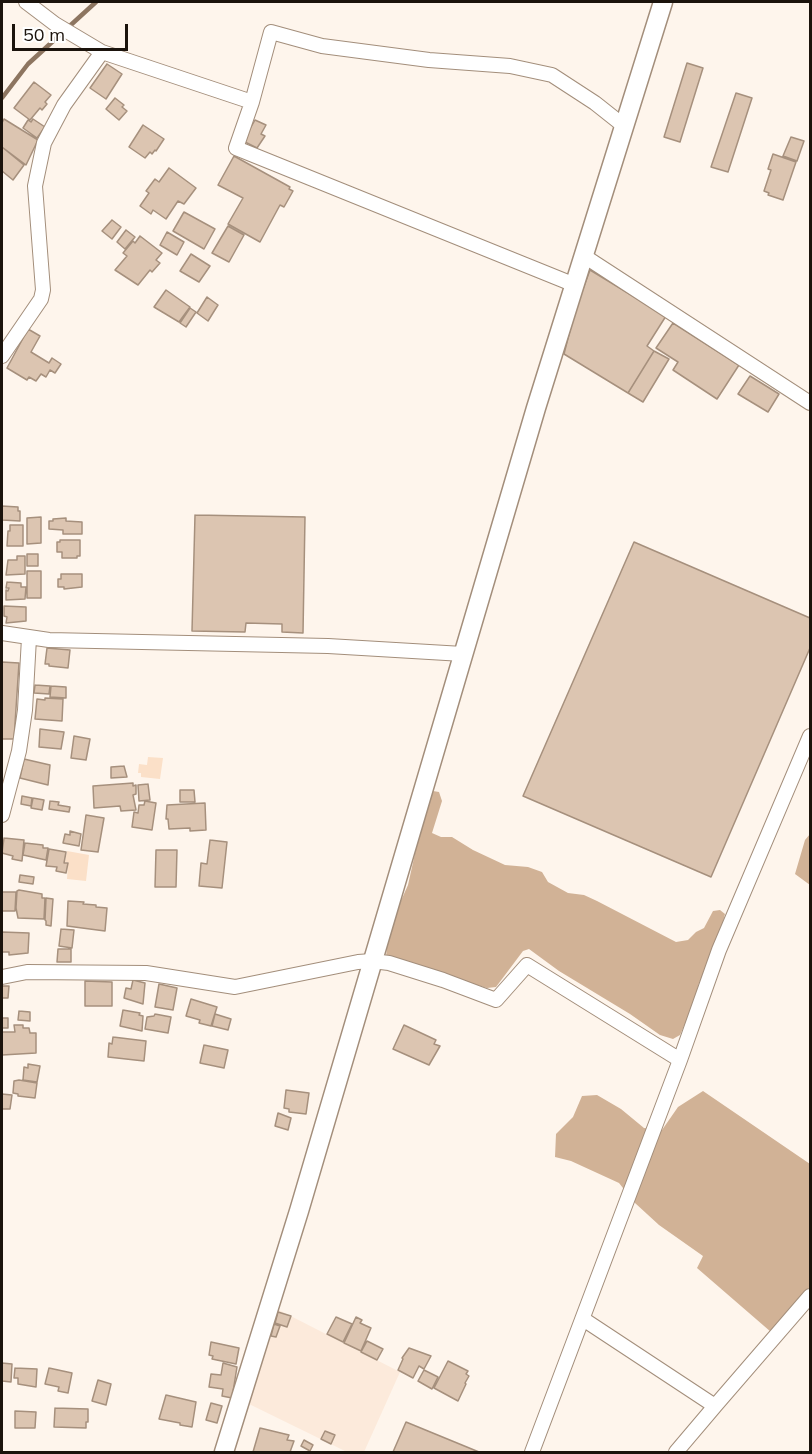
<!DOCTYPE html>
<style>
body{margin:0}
#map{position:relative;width:812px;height:1454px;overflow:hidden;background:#fef5ec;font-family:Mulish,sans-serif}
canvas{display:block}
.frame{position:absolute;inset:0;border:3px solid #1b130c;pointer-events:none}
.scale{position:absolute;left:12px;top:24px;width:116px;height:27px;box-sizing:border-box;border:3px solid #1b130c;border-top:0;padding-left:8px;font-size:18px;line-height:21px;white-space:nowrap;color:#1b130c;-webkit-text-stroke:4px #fff;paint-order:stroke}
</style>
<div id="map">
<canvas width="812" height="1454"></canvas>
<div class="frame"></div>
<div class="scale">50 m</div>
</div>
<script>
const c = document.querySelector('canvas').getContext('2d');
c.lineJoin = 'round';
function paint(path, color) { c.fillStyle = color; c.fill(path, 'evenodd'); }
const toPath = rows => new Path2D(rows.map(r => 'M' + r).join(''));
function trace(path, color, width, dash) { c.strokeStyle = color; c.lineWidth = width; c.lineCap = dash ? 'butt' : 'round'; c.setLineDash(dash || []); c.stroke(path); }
paint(toPath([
 [279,1310,400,1372,364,1452,347,1452,249,1404]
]), '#fceadb');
paint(toPath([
 [148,757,163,758,160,779,141,777,141,773,138,773,139,764,147,765],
 [67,851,89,855,86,881,67,879,68,862,65,862]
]), '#fbe0c8');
paint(toPath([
 [433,791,439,792,442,801,432,833,441,837,452,837,473,850,505,865,528,867,542,872,548,882,568,893,584,895,597,901,676,942,688,940,696,932,704,928,713,911,720,910,725,914,716,950,699,983,693,1005,680,1035,673,1039,660,1035,630,1014,559,971,529,949,523,951,496,987,487,988,386,957,388,936,396,912,408,885,420,831],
 [810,834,810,885,795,874,805,840],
 [703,1091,810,1164,810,1287,771,1332,697,1268,703,1256,659,1225,635,1203,619,1183,571,1161,555,1157,556,1134,573,1117,582,1096,597,1095,621,1109,644,1128,662,1130,678,1107]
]), '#d1b296');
trace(toPath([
 [2,98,28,64,96,2]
]), '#8d7560', 4.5);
const building = toPath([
 [687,63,703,68,680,142,664,137,687,63],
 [107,64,122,74,106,99,90,88,107,64],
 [34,82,51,95,45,102,47,104,42,110,40,108,30,120,14,108,34,82],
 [736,93,752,98,728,172,711,167,736,93],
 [115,98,124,105,122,107,127,111,119,120,106,109,115,98],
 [4,119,38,140,26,165,2,147,2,123,4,119],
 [33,119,45,127,37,138,23,128,28,120,31,122,33,119],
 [255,120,266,125,261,134,265,136,257,148,243,141,255,120],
 [143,125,164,139,156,151,155,150,152,154,150,152,145,158,129,147,143,125],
 [791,137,804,141,797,161,783,156,791,137],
 [2,147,24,165,13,180,2,171,2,147],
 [773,154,796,162,783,200,768,195,769,193,764,191,771,170,768,169,773,154],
 [234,156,290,187,289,189,293,191,284,207,280,205,260,242,228,224,243,198,218,185,234,156],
 [169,168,196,188,184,204,178,201,166,219,153,210,151,214,140,206,149,193,146,191,155,179,159,182,169,168],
 [184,212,215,229,204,249,173,231,184,212],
 [112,220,121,227,112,239,102,231,112,220],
 [228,226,244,235,229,262,212,253,228,226],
 [126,230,135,237,125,249,117,242,126,230],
 [167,232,184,242,177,255,160,245,167,232],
 [140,236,162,253,156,260,160,263,152,272,150,270,138,285,115,270,127,256,123,253,133,241,135,243,140,236],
 [191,254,210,266,199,282,180,271,191,254],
 [590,270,666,316,647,346,654,351,628,393,564,354,575,310,590,270],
 [166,290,190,307,179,322,154,307,166,290],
 [207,297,218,305,208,321,197,313,207,297],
 [190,308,196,312,186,327,180,323,190,308],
 [673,323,739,365,717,399,673,370,678,362,656,348,673,323],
 [28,329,40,336,31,352,49,363,52,358,61,364,55,373,50,370,46,377,41,374,36,381,29,377,27,380,7,368,28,329],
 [654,351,669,359,643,402,628,393,654,351],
 [750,376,779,394,768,412,738,394,750,376],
 [2,506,18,507,18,511,20,511,20,521,2,520,2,506],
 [195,515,305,517,303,633,282,632,282,624,246,623,245,632,192,631,195,515],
 [41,517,41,543,27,544,27,518,41,517],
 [66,518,66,521,82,522,82,534,63,534,63,530,49,529,49,521,53,521,53,519,66,518],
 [10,525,23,525,23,546,7,546,8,531,10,531,10,525],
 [60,540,80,540,80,556,77,556,77,558,62,558,62,552,57,552,57,542,60,542,60,540],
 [634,542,810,618,810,648,711,877,523,796,634,542],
 [27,554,38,554,38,566,27,566,27,554],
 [17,556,25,556,25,574,6,575,8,560,17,560,17,556],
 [27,571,41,571,41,598,27,598,27,571],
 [61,574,82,574,82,587,64,589,64,587,58,587,58,579,61,579,61,574],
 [7,582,21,583,21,587,26,587,25,599,6,600,6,590,8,591,9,588,6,588,7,582],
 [4,606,26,607,26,621,6,623,7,617,4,616,4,606],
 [47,648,70,650,68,668,49,666,49,664,45,664,47,648],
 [2,662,19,663,14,739,2,739,2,662],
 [35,685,50,686,49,694,34,693,35,685],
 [51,686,66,687,66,698,50,697,51,686],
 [45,698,63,699,62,721,35,719,37,699,45,700,45,698],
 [40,729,64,732,61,749,39,747,40,729],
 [74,736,90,739,86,760,71,758,74,736],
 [24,759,50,765,48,785,20,778,24,759],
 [124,766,127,777,111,778,111,767,124,766],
 [133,783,133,786,136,785,136,794,133,795,136,810,121,811,120,806,94,808,93,786,133,783],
 [148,784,150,800,139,801,138,785,148,784],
 [180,790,194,790,195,802,180,802,180,790],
 [22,796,32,798,31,806,21,804,22,796],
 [33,798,44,800,42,810,31,808,33,798],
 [50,801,59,802,58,805,70,807,69,812,49,809,50,801],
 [145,801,156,803,152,830,132,827,134,812,138,813,139,805,144,805,145,801],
 [205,803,206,830,190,831,190,828,169,829,168,819,166,819,167,805,205,803],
 [86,815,104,818,98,852,81,850,86,815],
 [70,831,81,834,79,846,63,843,65,834,70,835,70,831],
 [4,838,24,840,22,861,12,859,13,856,2,853,4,838],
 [210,840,227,842,222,888,199,886,201,863,207,864,210,840],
 [25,843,43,845,43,848,48,848,46,860,23,855,25,843],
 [49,849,66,852,64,863,68,863,66,873,56,871,57,867,46,866,49,849],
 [156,850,177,850,176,887,155,887,156,850],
 [20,875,34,877,33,884,19,882,20,875],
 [19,890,42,894,42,898,45,898,44,919,18,918,16,908,17,891,19,890],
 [2,892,16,892,15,911,2,911,2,892],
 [46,898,53,899,51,926,46,925,46,921,45,920,46,898],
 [68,901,84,902,83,904,96,905,96,907,107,908,105,931,67,926,68,901],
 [61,929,74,930,72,948,59,946,61,929],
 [2,932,29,933,28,953,9,955,9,952,2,952,2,932],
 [58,949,71,949,71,962,57,962,58,949],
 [133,980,145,983,143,1004,124,998,126,988,131,989,133,980],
 [85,981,112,982,112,1006,85,1006,85,981],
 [159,984,177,988,173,1010,155,1007,159,984],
 [2,986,9,986,8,998,2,998,2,986],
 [191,999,217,1007,211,1026,199,1023,200,1020,186,1016,191,999],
 [123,1010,140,1013,139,1015,143,1016,142,1031,120,1026,123,1010],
 [19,1011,30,1012,30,1021,18,1020,19,1011],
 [155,1014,171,1017,168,1033,145,1029,147,1017,154,1016,155,1014],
 [215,1014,231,1019,228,1030,212,1026,215,1014],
 [2,1018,8,1018,8,1028,2,1028,2,1018],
 [14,1025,23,1025,23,1028,29,1028,30,1033,36,1033,36,1053,2,1055,2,1032,15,1032,14,1025],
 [404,1025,436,1040,434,1044,440,1046,429,1065,393,1049,404,1025],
 [113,1037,146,1041,144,1061,108,1057,109,1043,112,1044,113,1037],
 [204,1045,228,1050,224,1068,200,1063,204,1045],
 [28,1064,40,1066,37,1082,23,1080,24,1067,28,1068,28,1064],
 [19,1080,37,1083,35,1098,18,1096,18,1094,13,1093,14,1081,19,1080],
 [286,1090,309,1093,306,1114,289,1112,289,1109,284,1108,286,1090],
 [2,1094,12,1095,10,1109,2,1109,2,1094],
 [278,1113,291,1118,288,1130,275,1126,278,1113],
 [278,1312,291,1316,287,1327,275,1323,278,1312],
 [336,1317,352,1324,343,1342,327,1334,336,1317],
 [356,1317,362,1320,360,1323,371,1328,361,1351,344,1343,356,1317],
 [274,1324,280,1326,276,1337,271,1336,274,1324],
 [367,1341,383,1349,377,1360,361,1352,367,1341],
 [211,1342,239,1348,236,1364,212,1359,213,1356,209,1355,211,1342],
 [409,1348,431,1356,424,1369,419,1366,413,1378,398,1370,403,1359,402,1358,409,1348],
 [448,1361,468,1371,466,1374,469,1376,465,1383,466,1384,458,1401,434,1388,448,1361],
 [2,1363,12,1364,11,1382,2,1381,2,1363],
 [223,1363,237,1367,232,1398,222,1396,223,1389,209,1387,211,1374,221,1375,223,1363],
 [15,1368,37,1369,36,1387,18,1384,18,1378,14,1378,15,1368],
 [49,1368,72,1373,68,1393,58,1391,59,1387,45,1384,49,1368],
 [424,1370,438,1377,432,1389,418,1381,424,1370],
 [98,1380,111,1384,106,1405,92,1401,98,1380],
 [166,1395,196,1402,192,1427,180,1425,180,1423,159,1419,166,1395],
 [211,1403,222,1406,217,1423,206,1420,211,1403],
 [55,1408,88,1409,88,1422,86,1422,86,1428,54,1427,55,1408],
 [15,1411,36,1412,35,1428,15,1428,15,1411],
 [406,1422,479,1452,393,1452,406,1422],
 [260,1428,289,1435,287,1440,294,1441,290,1452,253,1452,260,1428],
 [325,1431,335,1435,331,1444,321,1439,325,1431],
 [304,1440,313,1445,310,1451,301,1446,304,1440]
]);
paint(building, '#dcc5b1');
trace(building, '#a6907d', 1.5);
const minor = toPath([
 [26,2,55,24,102,52,252,102],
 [584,256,810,403],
 [575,285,236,148,252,102,271,32,322,46,429,60,510,66,552,75,595,103,624,126],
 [2,356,41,299,43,290,35,186,44,143,64,105,102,52],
 [2,633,49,640,328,646,463,654],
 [2,815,19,751,25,710,29,638],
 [2,977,27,972,146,973,235,987,358,962,372,961,389,963,443,980,496,1000,527,965,680,1060],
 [583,1319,715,1406,810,1296],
 [532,1452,680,1060,719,950,810,736],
 [676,1452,715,1406]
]);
const tertiary = toPath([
 [224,1452,299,1211,536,408,663,2]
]);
trace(minor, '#a38e7b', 16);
trace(tertiary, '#a38e7b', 21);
trace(minor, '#fff', 14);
trace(tertiary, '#fff', 18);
</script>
